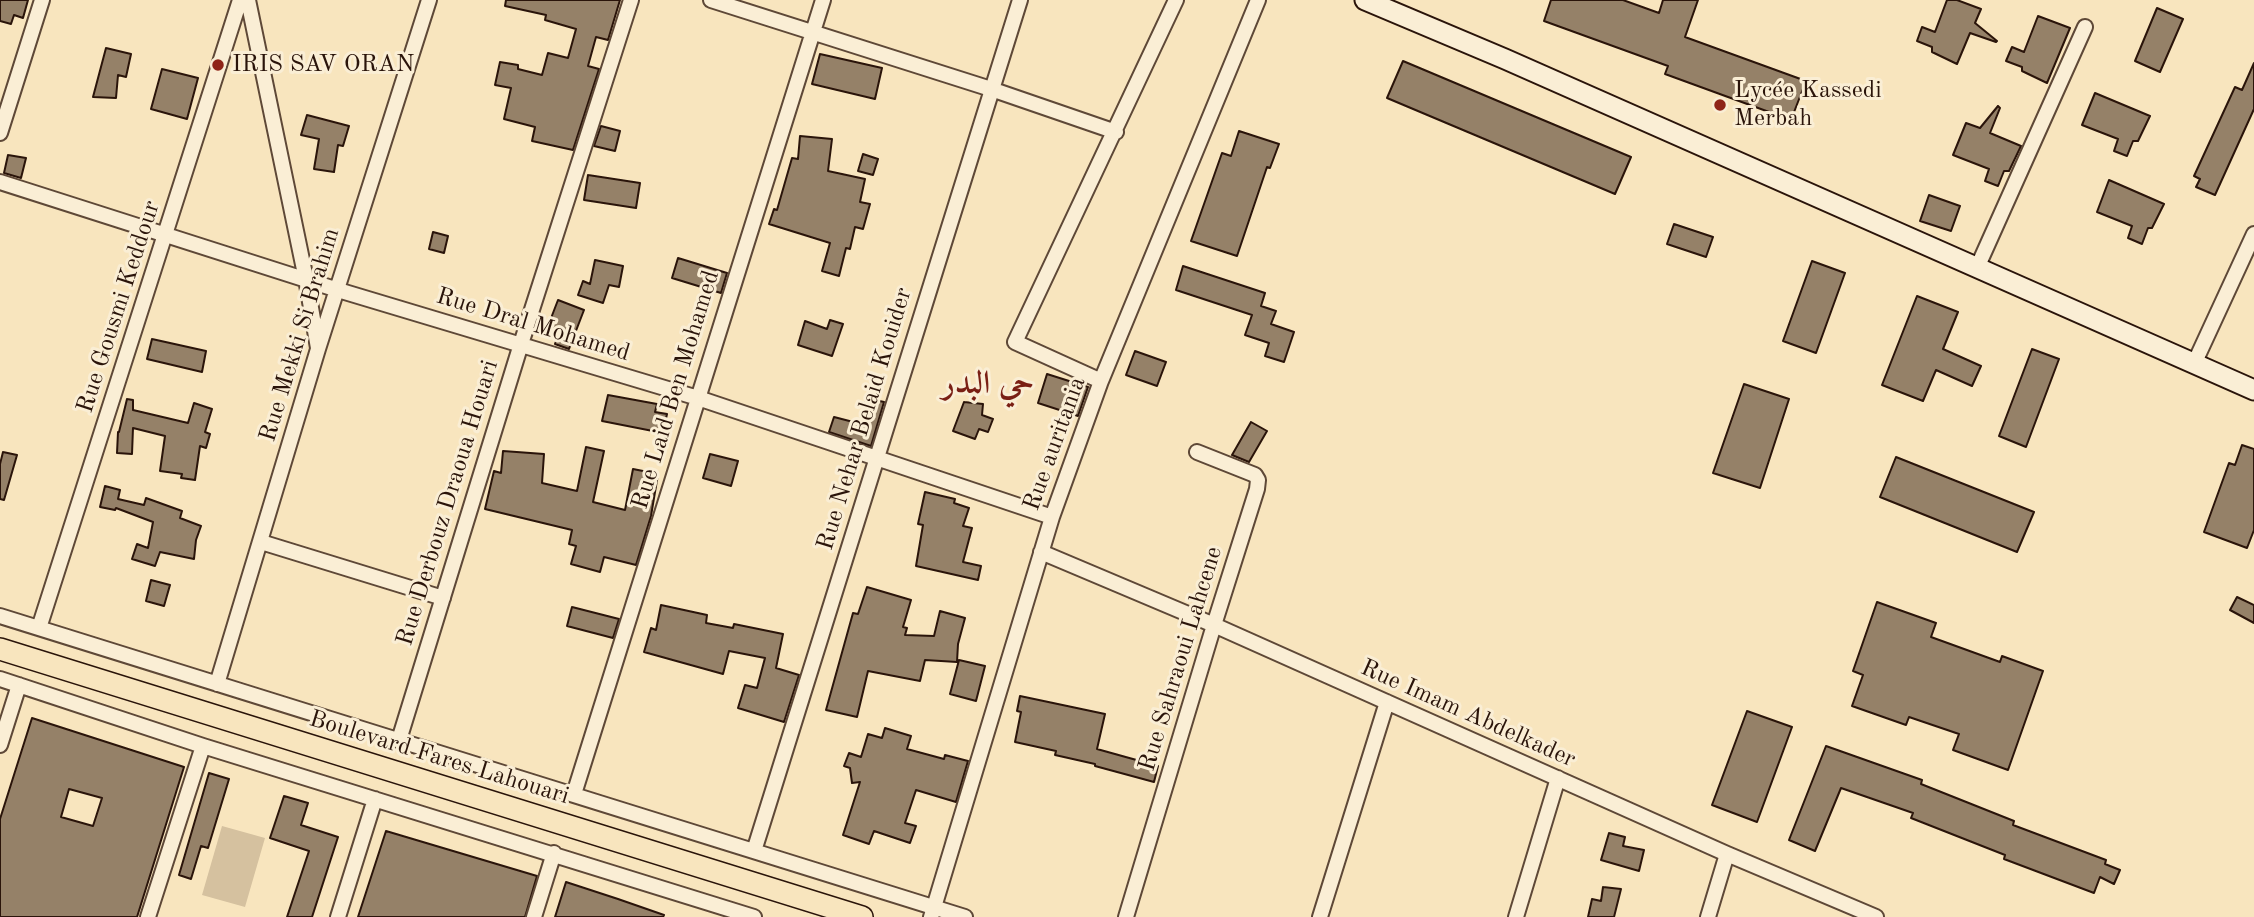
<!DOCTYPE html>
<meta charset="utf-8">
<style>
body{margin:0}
canvas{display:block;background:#f8e5be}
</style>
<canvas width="2254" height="917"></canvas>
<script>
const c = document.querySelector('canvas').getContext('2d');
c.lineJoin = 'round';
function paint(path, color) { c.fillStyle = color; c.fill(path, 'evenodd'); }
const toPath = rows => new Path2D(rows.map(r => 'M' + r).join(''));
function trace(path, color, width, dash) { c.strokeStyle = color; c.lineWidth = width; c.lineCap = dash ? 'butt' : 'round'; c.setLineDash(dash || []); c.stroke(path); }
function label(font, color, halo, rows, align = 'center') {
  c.font = font + ' "Old Standard TT",Amiri,serif'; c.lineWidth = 6; c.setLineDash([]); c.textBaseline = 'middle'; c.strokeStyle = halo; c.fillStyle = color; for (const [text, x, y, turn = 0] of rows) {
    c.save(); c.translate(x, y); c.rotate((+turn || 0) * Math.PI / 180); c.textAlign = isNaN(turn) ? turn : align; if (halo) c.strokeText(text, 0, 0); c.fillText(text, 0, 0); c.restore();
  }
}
paint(toPath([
 [222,826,265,838,245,907,202,895]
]), '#d5c19f');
const building = toPath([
 [0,0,28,0,23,18,14,15,11,24,0,21,0,0],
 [506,0,620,0,608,40,596,37,588,66,599,69,573,150,532,141,535,127,504,119,511,88,495,85,500,62,518,65,518,69,542,75,548,53,568,58,576,29,545,20,546,15,505,6,506,0],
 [1551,0,1623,0,1659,13,1663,0,1698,0,1685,37,1806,81,1791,120,1665,74,1668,66,1544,21,1551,0],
 [1947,0,1957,0,1981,9,1975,23,1997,41,1996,42,1970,33,1957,64,1932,52,1932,47,1917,41,1922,27,1935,32,1947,0],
 [2157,8,2183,19,2160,72,2135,61,2157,8],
 [2038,16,2070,28,2047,83,2022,71,2022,67,2006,61,2012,47,2024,52,2038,16],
 [106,48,131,54,126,77,118,75,116,98,93,97,106,48],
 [820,54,882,68,875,99,812,84,820,54],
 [1403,61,1631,157,1615,194,1387,98,1403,61],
 [2254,63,2254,109,2215,195,2196,187,2200,179,2194,176,2235,87,2242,90,2254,63],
 [162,69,198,78,187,119,151,109,162,69],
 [2095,93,2150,116,2138,141,2133,141,2127,156,2114,151,2118,139,2082,125,2095,93],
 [1998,106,2000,108,1990,133,2021,146,2009,171,2004,171,1998,186,1985,181,1989,169,1953,155,1966,123,1980,128,1998,106],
 [307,115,349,126,343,146,338,145,334,172,314,169,319,139,301,135,307,115],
 [601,126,620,131,615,151,594,146,601,126],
 [1239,131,1279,144,1270,168,1267,167,1237,256,1191,241,1222,153,1231,156,1239,131],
 [800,136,832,139,828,171,865,179,860,202,870,204,863,229,855,227,850,249,846,248,839,276,822,271,830,243,769,224,774,209,777,210,792,158,798,159,800,136],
 [863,154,878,159,873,175,858,171,863,154],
 [8,155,26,158,21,178,4,173,8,155],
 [588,175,640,183,636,208,584,200,588,175],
 [2109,180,2164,204,2152,228,2148,228,2142,244,2128,238,2132,226,2097,212,2109,180],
 [1929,195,1960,206,1951,231,1920,221,1929,195],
 [1674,224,1713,237,1706,257,1667,244,1674,224],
 [433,232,448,236,444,253,429,249,433,232],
 [678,258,727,273,721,293,672,278,678,258],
 [595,260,623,266,619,287,609,285,603,303,578,295,583,281,590,284,595,260],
 [1812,261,1845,273,1816,353,1783,341,1812,261],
 [1183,266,1265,293,1261,306,1276,311,1271,324,1294,332,1284,362,1265,356,1269,343,1245,335,1252,315,1176,290,1183,266],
 [1917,296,1958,312,1943,349,1981,366,1972,386,1936,370,1923,401,1882,385,1917,296],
 [558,300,584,310,569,349,555,344,560,330,548,326,558,300],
 [830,320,843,324,832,356,798,345,805,321,827,329,830,320],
 [152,339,206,351,202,372,147,359,152,339],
 [2032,349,2059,359,2026,447,1999,436,2032,349],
 [1135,351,1166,362,1157,386,1126,375,1135,351],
 [1047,374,1088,387,1078,416,1038,403,1047,374],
 [1744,384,1789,399,1760,488,1713,473,1744,384],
 [608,395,657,404,655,412,667,414,663,433,602,421,608,395],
 [866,398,884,402,871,446,829,432,834,417,861,424,866,398],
 [127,399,133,400,133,410,188,423,194,403,212,409,205,432,210,434,206,448,200,446,195,480,181,478,182,474,160,471,165,436,133,428,132,454,117,453,118,432,119,432,127,399],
 [964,402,983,404,982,415,993,419,988,432,979,429,975,439,953,431,964,402],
 [1251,422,1267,431,1249,462,1232,455,1251,422],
 [2242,445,2254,449,2254,530,2247,548,2204,532,2229,463,2235,465,2242,445],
 [586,447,604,451,593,502,625,510,633,469,658,474,651,516,636,565,604,557,600,572,571,564,576,546,569,544,572,530,485,509,494,471,501,473,503,451,544,454,542,483,577,491,586,447],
 [3,452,17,455,4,500,0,499,0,464,3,452],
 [710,454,738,461,731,486,703,478,710,454],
 [1896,457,2034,512,2017,552,1880,497,1896,457],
 [105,486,120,490,118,499,144,505,146,498,182,511,180,518,201,526,196,540,194,559,160,552,155,566,132,559,137,544,148,548,153,522,116,508,115,510,100,507,105,486],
 [925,492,955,499,954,503,969,508,963,526,972,528,963,562,981,566,978,580,916,566,923,525,918,524,925,492],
 [151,580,170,585,164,606,146,601,151,580],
 [867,587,911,600,903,627,907,628,905,635,934,636,940,611,965,618,958,644,957,662,925,660,920,681,868,671,857,717,826,710,853,613,858,614,867,587],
 [2237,597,2254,605,2254,623,2230,610,2237,597],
 [1877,602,1936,623,1931,637,2000,662,2002,656,2043,671,2008,770,1953,750,1959,734,1909,717,1906,725,1852,706,1863,675,1853,671,1877,602],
 [661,605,707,615,706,623,733,628,734,624,783,634,776,668,799,675,784,722,738,708,745,685,757,688,765,658,729,651,723,674,644,652,651,628,656,630,661,605],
 [572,607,619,619,613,638,567,626,572,607],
 [959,660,985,666,976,701,950,694,959,660],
 [1020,696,1105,714,1097,749,1158,766,1154,782,1095,766,1095,764,1055,755,1056,751,1015,742,1021,712,1017,711,1020,696],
 [1747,711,1792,727,1757,822,1712,805,1747,711],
 [32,718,184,767,137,917,0,917,0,819,32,718],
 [69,789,102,798,93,826,61,817,69,789],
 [885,728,911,736,907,749,944,759,945,755,968,761,956,802,916,790,905,823,916,826,910,843,874,831,869,844,843,835,860,782,852,783,850,768,844,766,849,753,861,757,868,734,882,738,885,728],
 [1826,746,1922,780,1921,784,2014,821,2013,825,2106,860,2105,864,2120,870,2114,884,2100,877,2094,893,2004,859,2005,855,1911,818,1913,813,1841,788,1815,851,1789,840,1826,746],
 [209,773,229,779,208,848,201,846,191,879,179,875,209,773],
 [284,796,308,803,301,825,338,837,312,917,287,917,309,851,270,838,284,796],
 [386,831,537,876,525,917,358,917,386,831],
 [1609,833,1625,837,1623,846,1644,850,1639,871,1601,860,1609,833],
 [566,882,618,899,664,915,663,917,555,917,566,882],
 [1603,887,1621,889,1614,917,1588,917,1592,899,1601,901,1603,887]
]);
paint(building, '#958168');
trace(building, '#2a140a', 2);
const street = toPath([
 [248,0,306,279,318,348],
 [711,0,991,89,1116,132],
 [0,133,42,0],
 [0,182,338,290,698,398,1052,517],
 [1977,268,2085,27],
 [2194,364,2254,234],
 [1101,381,1015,342,1176,0],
 [261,542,443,598],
 [1041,552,1214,625,1727,854,1876,917],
 [0,616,965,917],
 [39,628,240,0],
 [0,679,203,746,754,917],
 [217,684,318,349,429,0],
 [399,740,521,344,631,0],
 [0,745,19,685],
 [574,794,823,0],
 [754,851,1020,0],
 [148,917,203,746],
 [338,917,375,799],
 [534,917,554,853],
 [931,917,1052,517,1101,381,1258,0],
 [1126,917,1214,625,1257,489,1258,480,1255,475,1197,452],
 [1320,917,1387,702],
 [1516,917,1558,778],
 [1708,917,1727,854]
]);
const secondary = toPath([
 [1365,0,1505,59,2254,390]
]);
const primary = toPath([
 [0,649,862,917]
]);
trace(street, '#5e4837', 18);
trace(secondary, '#2a140a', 23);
trace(primary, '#2a140a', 24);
trace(street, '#faeed5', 14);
trace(secondary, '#faeed5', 19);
trace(primary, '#f8e5be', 21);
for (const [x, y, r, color] of [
 [218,65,7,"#8f2418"],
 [1720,105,7,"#8f2418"]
]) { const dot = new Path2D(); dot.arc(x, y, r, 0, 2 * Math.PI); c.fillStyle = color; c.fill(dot); trace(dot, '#faeed5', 2.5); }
label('24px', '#2a140a', '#faeed5', [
 ["IRIS SAV ORAN",232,65],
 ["Lycée Kassedi",1734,91],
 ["Merbah",1734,119]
], 'left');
label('24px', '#2a140a', '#faeed5', [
 ["Rue Gousmi Keddour",119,307,-72],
 ["Rue Dral Mohamed",533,325,17],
 ["Rue Mekki Si Brahim",300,335,-73],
 ["Rue Laid Ben Mohamed",676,390,-73],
 ["Rue Nehar Belaid Kouider",865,419,-73],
 ["Rue auritania",1055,444,-70],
 ["Rue Derbouz Draoua Houari",448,503,-73],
 ["Rue Sahraoui Lahcene",1181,659,-73],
 ["Rue Imam Abdelkader",1468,714,24],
 ["Boulevard Fares Lahouari",439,758,17]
]);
label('bold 32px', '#7a1f14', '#faeed5', [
 ["حي البدر",988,385]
]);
</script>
